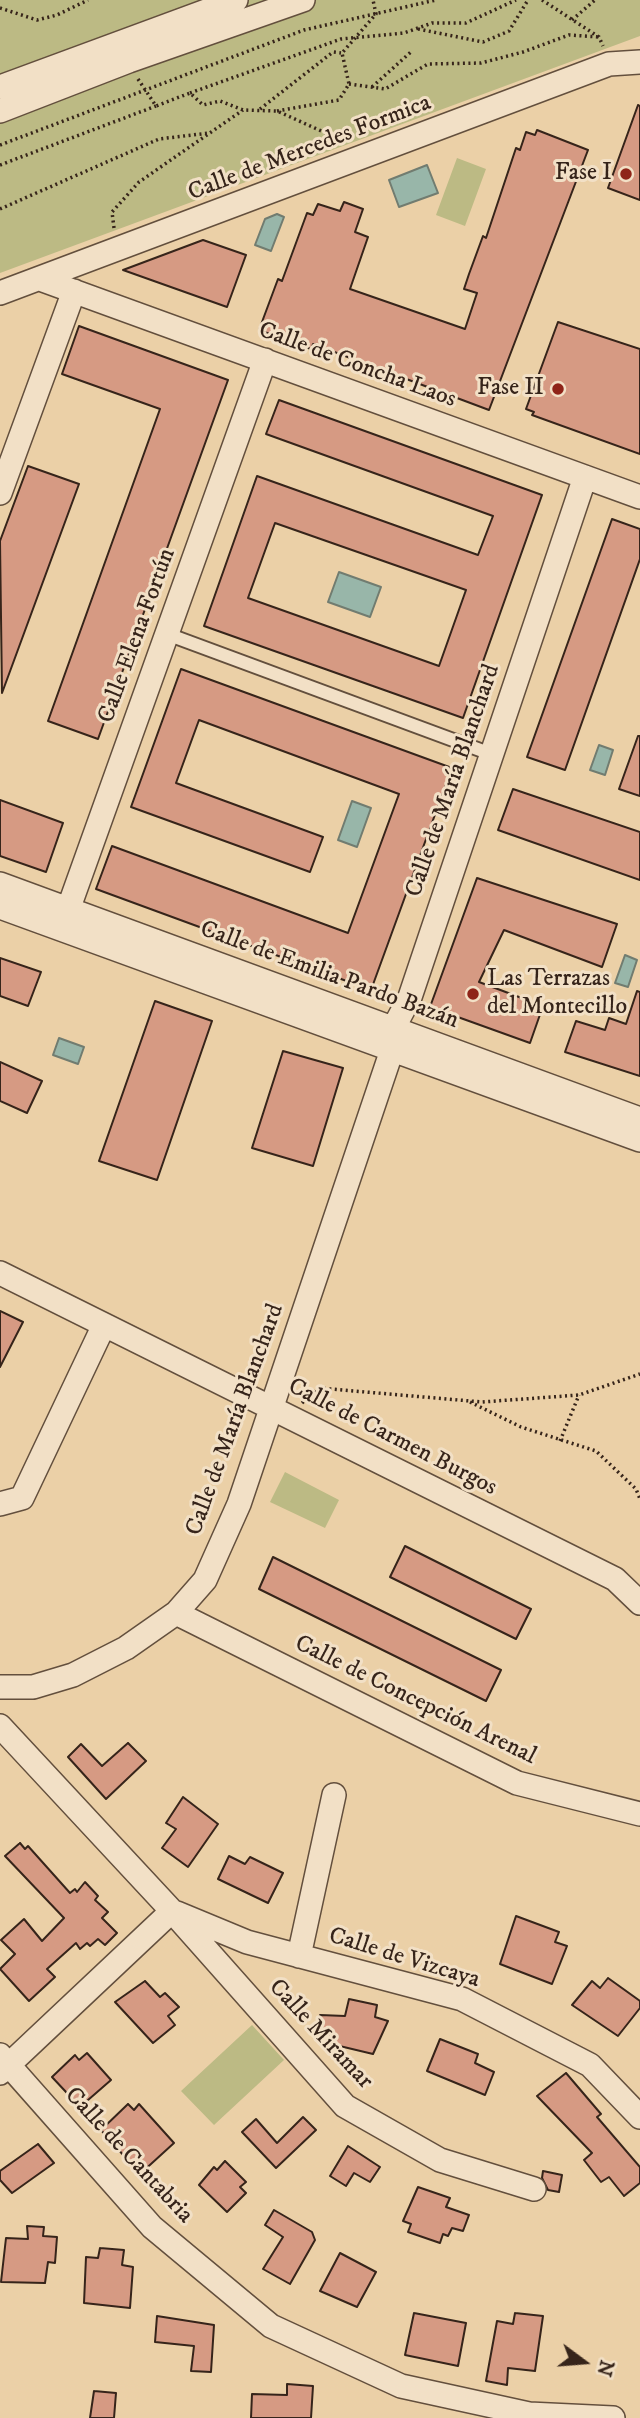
<!DOCTYPE html>
<meta charset="utf-8">
<style>
body{margin:0}
#map{position:relative;width:640px;height:2418px;overflow:hidden;background:#ebd0a7;font-family:"IM FELL DW Pica",serif}
canvas{display:block}
.north{position:absolute;left:549px;top:2327px;width:70px;height:70px;-webkit-text-stroke:5px #f2e0c6;paint-order:stroke;rotate:106deg;font-size:19px;font-weight:700;line-height:28px;text-align:center;color:#36241a}
.north::after{content:'';display:block;margin:auto;width:24px;height:32px;background:#36241a;clip-path:polygon(50% 0,100% 100%,50% 72%,0 100%)}
</style>
<div id="map">
<canvas width="640" height="2418"></canvas>
<div class="north">N</div>
</div>
<script>
const c = document.querySelector('canvas').getContext('2d');
c.lineJoin = 'round';
function paint(path, color) { c.fillStyle = color; c.fill(path, 'evenodd'); }
const toPath = rows => new Path2D(rows.map(r => 'M' + r).join(''));
function trace(path, color, width, dash) { c.strokeStyle = color; c.lineWidth = width; c.lineCap = dash ? 'butt' : 'round'; c.setLineDash(dash || []); c.stroke(path); }
function label(font, color, halo, rows, align = 'center') {
  c.font = font + ' "IM FELL DW Pica",serif'; c.lineWidth = 6; c.setLineDash([]); c.textBaseline = 'middle'; c.strokeStyle = halo; c.fillStyle = color; for (const [text, x, y, turn = 0] of rows) {
    c.save(); c.translate(x, y); c.rotate((+turn || 0) * Math.PI / 180); c.textAlign = isNaN(turn) ? turn : align; if (halo) c.strokeText(text, 0, 0); c.fillText(text, 0, 0); c.restore();
  }
}
paint(toPath([
 [0,0,640,0,640,36,0,273],
 [457,158,486,169,465,226,436,215],
 [285,1472,339,1500,325,1528,270,1502],
 [252,2025,284,2060,214,2125,181,2091]
]), '#bcba84');
const water = toPath([
 [427,165,438,193,399,207,389,180,427,165],
 [277,214,284,217,271,251,255,245,265,219,277,214],
 [339,572,381,587,370,617,328,602,339,572],
 [599,745,613,750,605,775,590,770,599,745],
 [352,801,371,808,357,847,338,840,352,801],
 [625,955,637,960,628,987,615,983,625,955],
 [59,1038,84,1047,78,1064,53,1055,59,1038]
]);
paint(water, '#98b6a9');
trace(water, '#717c70', 2);
const building = toPath([
 [638,105,640,106,640,200,608,188,638,105],
 [537,130,588,150,489,410,313,344,311,349,259,330,278,279,282,281,307,213,313,215,318,204,340,211,344,202,363,209,355,232,368,237,350,289,465,329,477,293,464,289,469,274,483,236,486,238,516,148,520,150,526,132,535,135,537,130],
 [203,240,246,255,227,307,123,270,203,240],
 [558,322,640,349,640,454,532,415,534,412,526,409,558,322],
 [79,326,228,380,98,739,48,721,160,409,62,374,79,326],
 [279,400,542,495,463,718,204,626,257,476,478,555,493,516,266,434,279,400],
 [275,523,466,590,439,666,248,598,275,523],
 [28,466,79,484,2,693,0,541,28,466],
 [612,519,640,529,640,559,565,770,527,757,612,519],
 [181,669,452,768,371,990,96,889,112,846,348,933,399,794,199,720,176,783,323,837,310,872,131,807,181,669],
 [638,736,640,736,640,796,619,789,638,736],
 [513,789,640,832,640,880,498,830,513,789],
 [0,800,63,823,46,872,0,856,0,800],
 [477,878,617,924,602,967,504,930,479,982,543,1006,530,1043,430,1007,477,878],
 [0,958,41,972,28,1006,0,996,0,958],
 [637,991,640,992,640,1076,565,1052,576,1021,605,1030,609,1018,626,1024,637,991],
 [155,1001,212,1021,157,1180,99,1161,155,1001],
 [283,1051,343,1068,313,1166,252,1148,283,1051],
 [0,1062,42,1081,27,1113,0,1101,0,1062],
 [0,1311,23,1322,0,1367,0,1311],
 [405,1546,531,1609,516,1639,390,1577,405,1546],
 [273,1557,501,1670,486,1701,259,1589,273,1557],
 [128,1743,146,1761,106,1799,68,1757,81,1744,102,1766,128,1743],
 [183,1797,218,1824,188,1867,162,1848,176,1829,166,1823,183,1797],
 [20,1843,25,1849,28,1846,70,1893,75,1889,77,1892,85,1882,98,1896,95,1900,108,1912,102,1918,117,1933,105,1945,98,1939,90,1946,87,1943,80,1949,76,1943,47,1969,55,1977,29,2001,0,1969,15,1954,1,1940,24,1919,42,1941,64,1918,5,1856,20,1843],
 [229,1856,245,1864,250,1857,283,1873,268,1903,218,1879,229,1856],
 [516,1916,559,1932,555,1942,567,1946,552,1984,500,1964,516,1916],
 [608,1978,640,2001,640,2008,618,2036,572,2005,592,1981,600,1988,608,1978],
 [145,1981,160,1997,165,1993,179,2007,168,2016,175,2025,153,2043,115,2002,145,1981],
 [349,1999,377,2005,375,2017,388,2021,373,2054,327,2043,330,2037,316,2033,320,2015,345,2016,349,1999],
 [440,2039,478,2054,475,2063,494,2072,485,2095,427,2071,440,2039],
 [87,2053,111,2080,80,2107,52,2077,75,2055,79,2060,87,2053],
 [566,2073,601,2114,597,2117,640,2167,640,2183,624,2196,609,2177,601,2182,584,2160,592,2153,537,2096,566,2073],
 [128,2104,134,2110,139,2104,174,2143,140,2174,101,2130,128,2104],
 [303,2117,316,2130,276,2168,242,2132,256,2119,277,2143,303,2117],
 [38,2144,54,2163,12,2193,0,2180,0,2171,38,2144],
 [348,2146,380,2167,370,2182,354,2173,346,2186,330,2176,348,2146],
 [225,2161,246,2182,240,2187,246,2193,227,2212,199,2185,214,2167,217,2170,225,2161],
 [543,2171,562,2175,559,2192,548,2190,542,2178,543,2171],
 [418,2187,450,2198,446,2207,469,2215,463,2231,452,2228,448,2236,443,2234,440,2243,408,2232,411,2224,403,2221,418,2187],
 [274,2210,312,2232,315,2240,290,2284,263,2269,283,2237,265,2225,274,2210],
 [27,2226,44,2227,43,2236,57,2237,55,2263,48,2262,45,2283,1,2282,6,2238,28,2239,27,2226],
 [100,2248,124,2250,122,2265,133,2267,130,2308,84,2303,86,2257,98,2258,100,2248],
 [340,2253,376,2272,357,2307,320,2291,340,2253],
 [414,2313,466,2323,458,2366,405,2355,414,2313],
 [515,2313,543,2316,535,2371,508,2368,507,2385,486,2381,497,2321,513,2324,515,2313],
 [157,2316,214,2325,211,2372,191,2371,194,2346,155,2342,157,2316],
 [287,2384,313,2386,311,2418,251,2418,252,2394,287,2395,287,2384],
 [94,2391,116,2393,114,2418,90,2418,94,2391]
]);
paint(building, '#d69a83');
trace(building, '#36241a', 2);
const lane = toPath([
 [167,634,491,754]
]);
const street = toPath([
 [0,87,236,0],
 [0,111,129,61,303,0],
 [40,279,640,497],
 [0,293,609,64,640,62],
 [0,493,74,291],
 [0,884,640,1119],
 [0,907,640,1140],
 [64,921,265,360],
 [381,1033,394,1027,410,997,585,477],
 [0,1273,615,1579,640,1603],
 [0,1504,22,1498,104,1325],
 [176,1613,517,1783,640,1814],
 [0,1687,33,1687,73,1675,126,1648,176,1613,205,1580,239,1504,392,1050],
 [0,1726,172,1911,345,2106,440,2160,534,2189],
 [177,1913,247,1942,462,1999,590,2065,640,2117],
 [299,1956,334,1795],
 [0,2055,152,2227,271,2326,401,2386,529,2414,613,2418],
 [0,2073,172,1911]
]);
trace(lane, '#634f3d', 16);
trace(street, '#634f3d', 26);
trace(toPath([
 [542,0,599,37,603,46],
 [0,8,37,20,57,15,88,0],
 [572,20,595,0],
 [418,29,483,42,509,31,528,0],
 [138,79,156,106,190,93,203,105,220,101,243,110,277,111,337,138,339,144],
 [349,84,385,89,428,64,481,63,523,52,569,35,599,37],
 [372,87,412,51],
 [190,93,341,39,404,33,432,23,466,23,516,0],
 [260,109,333,52,341,53],
 [277,111,339,100,349,84,342,53,376,14,373,0],
 [0,145,304,30,436,0],
 [0,165,156,106],
 [0,209,159,139,209,133],
 [114,228,112,212,139,182,243,110],
 [470,1402,521,1427,596,1451,636,1489,640,1499],
 [302,1403,319,1388,482,1402,579,1395,640,1374],
 [560,1441,579,1395]
]), '#36241a', 3.5, [2, 3.5]);
trace(lane, '#f2e0c6', 12);
trace(street, '#f2e0c6', 23);
for (const [x, y, r, color] of [
 [626,174,7,"#8f2418"],
 [558,389,7,"#8f2418"],
 [473,994,7,"#8f2418"]
]) { const dot = new Path2D(); dot.arc(x, y, r, 0, 2 * Math.PI); c.fillStyle = color; c.fill(dot); trace(dot, '#f2e0c6', 2.5); }
label('24px', '#36241a', '#f2e0c6', [
 ["Calle de Mercedes Formica",310,149,-21],
 ["Calle de Concha Laos",357,366,20],
 ["Calle Elena Fortún",138,636,-70],
 ["Calle de María Blanchard",454,781,-71],
 ["Calle de Emilia Pardo Bazán",329,976,20],
 ["Calle de María Blanchard",236,1420,-70],
 ["Calle de Carmen Burgos",392,1438,27],
 ["Calle de Concepción Arenal",415,1701,26],
 ["Calle de Vizcaya",404,1959,17],
 ["Calle Miramar",320,2035,47],
 ["Calle de Cantabria",128,2156,47]
]);
label('24px', '#36241a', '#f2e0c6', [
 ["Fase I",612,174],
 ["Fase II",544,389],
 ["Las Terrazas",487,980,"left"],
 ["del Montecillo",487,1008,"left"]
], 'right');
</script>
